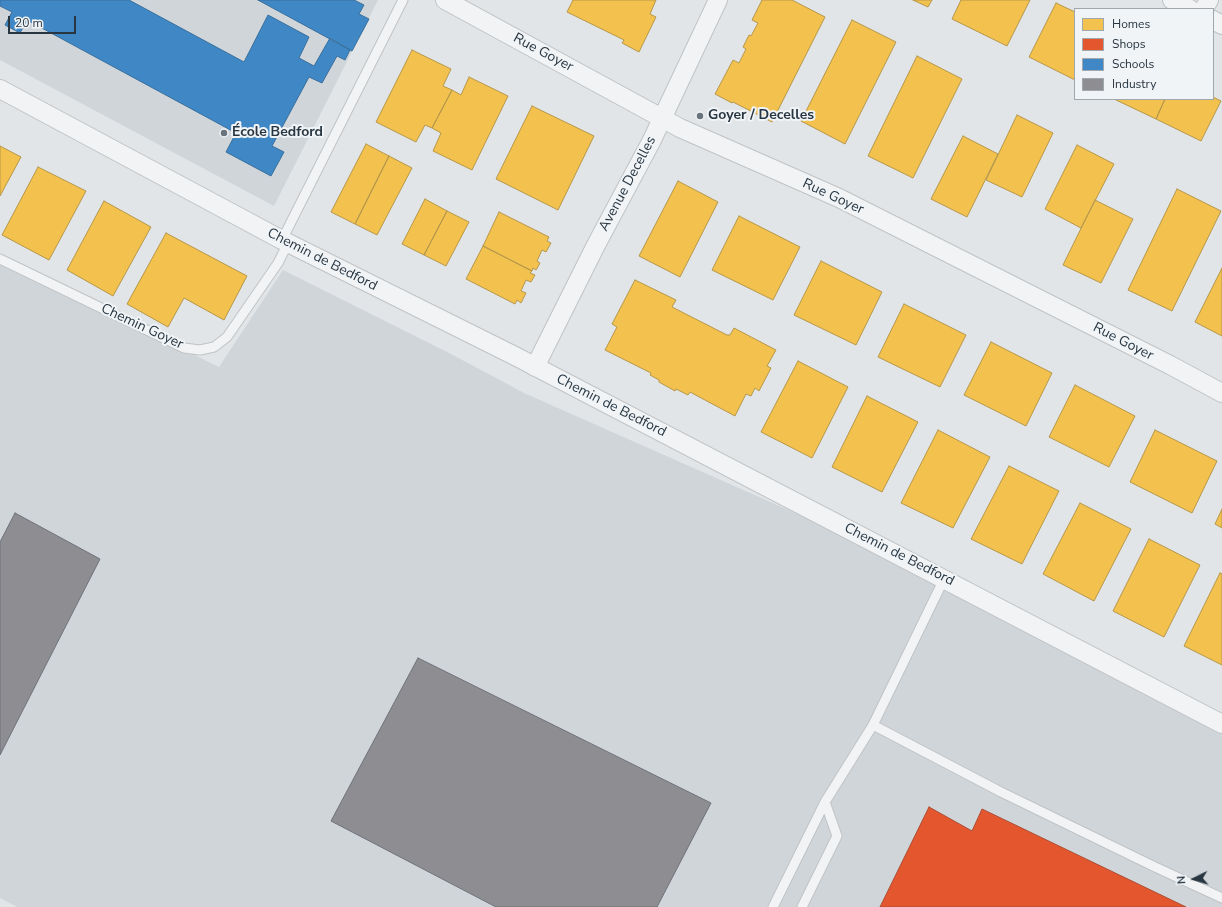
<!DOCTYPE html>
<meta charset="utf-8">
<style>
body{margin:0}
#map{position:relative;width:1222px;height:907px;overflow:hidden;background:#e2e5e7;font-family:"Nunito Sans",sans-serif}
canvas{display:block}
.legend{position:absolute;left:1074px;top:8px;width:140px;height:92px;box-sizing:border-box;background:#f0f4f7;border:1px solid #a0a8ae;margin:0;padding:5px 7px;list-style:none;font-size:12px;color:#283641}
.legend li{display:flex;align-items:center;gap:8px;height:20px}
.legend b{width:20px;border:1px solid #a0a8ae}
.north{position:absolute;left:1174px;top:859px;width:40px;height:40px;-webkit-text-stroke:3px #f0f4f7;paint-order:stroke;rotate:265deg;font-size:11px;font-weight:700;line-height:16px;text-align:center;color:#283641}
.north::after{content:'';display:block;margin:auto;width:14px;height:18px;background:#283641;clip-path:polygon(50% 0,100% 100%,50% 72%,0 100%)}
.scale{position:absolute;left:8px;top:16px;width:68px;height:18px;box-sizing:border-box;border:2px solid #283641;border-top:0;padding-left:5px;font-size:12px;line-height:14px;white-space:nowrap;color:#283641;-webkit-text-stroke:3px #f0f4f7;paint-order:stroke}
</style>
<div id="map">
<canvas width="1222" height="907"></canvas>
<ul class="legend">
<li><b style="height:11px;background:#f2c14e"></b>Homes</li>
<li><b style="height:11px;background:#e4572e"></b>Shops</li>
<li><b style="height:11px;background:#3f88c5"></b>Schools</li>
<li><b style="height:11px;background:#8d8d92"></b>Industry</li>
</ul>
<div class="north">N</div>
<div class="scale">20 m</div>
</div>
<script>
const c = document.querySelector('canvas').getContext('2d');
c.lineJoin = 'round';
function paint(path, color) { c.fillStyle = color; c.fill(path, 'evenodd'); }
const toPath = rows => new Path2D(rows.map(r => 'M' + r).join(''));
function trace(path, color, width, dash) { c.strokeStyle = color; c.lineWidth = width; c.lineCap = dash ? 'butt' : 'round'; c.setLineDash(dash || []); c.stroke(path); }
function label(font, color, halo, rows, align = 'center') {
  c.font = font + ' "Nunito Sans",sans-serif'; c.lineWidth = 4; c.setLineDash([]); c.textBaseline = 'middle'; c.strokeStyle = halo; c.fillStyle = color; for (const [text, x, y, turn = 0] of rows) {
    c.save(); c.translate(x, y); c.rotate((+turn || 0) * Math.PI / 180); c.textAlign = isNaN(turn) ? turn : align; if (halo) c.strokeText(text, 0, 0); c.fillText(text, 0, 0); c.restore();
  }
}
paint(toPath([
 [0,0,378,0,274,206,0,60],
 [0,260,219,367,283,270,451,354,524,393,940,577,1222,723,1222,907,17,907,0,898]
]), '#d0d5da');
const homes = toPath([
 [573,0,656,0,650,14,656,17,639,52,622,43,624,40,567,12,573,0],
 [762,0,792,0,825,17,772,122,733,102,732,103,715,94,733,60,739,63,746,49,743,47,749,35,751,36,758,23,752,20,762,0],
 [913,0,932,0,928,7,913,0],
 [961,0,1030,0,1007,46,952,19,961,0],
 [1056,3,1075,12,1075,80,1029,57,1056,3],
 [852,20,896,42,845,144,801,121,852,20],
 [412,50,451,69,443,86,452,90,432,128,425,125,416,142,376,122,412,50],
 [917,56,962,79,913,178,868,156,917,56],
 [469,77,508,96,472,170,433,151,441,133,432,128,452,90,461,95,469,77],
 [1213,97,1221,101,1201,141,1156,119,1165,99,1213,99,1213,97],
 [1114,99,1165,99,1156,119,1114,99],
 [532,106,594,136,558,210,496,179,532,106],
 [1017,115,1053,133,1022,197,986,180,1017,115],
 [963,136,998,154,967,217,931,199,963,136],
 [366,144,389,156,355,224,331,212,366,144],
 [1077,145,1114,164,1081,228,1045,209,1077,145],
 [0,146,21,157,0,196,0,146],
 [389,156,412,168,377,235,355,224,389,156],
 [38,167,86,191,49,260,2,235,38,167],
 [678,181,718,202,680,277,639,256,678,181],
 [1177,189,1221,211,1172,311,1128,290,1177,189],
 [425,199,447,211,424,255,402,244,425,199],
 [1095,200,1133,219,1101,283,1063,265,1095,200],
 [104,201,151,227,113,296,67,270,104,201],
 [447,211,469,222,446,266,424,255,447,211],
 [499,212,549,237,547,241,551,243,546,252,542,250,537,261,540,263,536,270,533,268,532,271,483,246,499,212],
 [739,216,800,247,773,300,712,270,739,216],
 [166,233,247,276,224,320,184,298,168,327,127,304,166,233],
 [483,246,532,271,530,273,535,275,531,282,526,280,521,291,526,293,521,303,517,300,515,304,466,279,483,246],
 [821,261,882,292,856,345,794,315,821,261],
 [1222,268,1222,336,1195,322,1222,268],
 [635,280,676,300,672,307,727,335,730,335,734,328,776,350,767,366,771,368,759,391,755,388,751,396,746,394,735,416,690,392,688,395,676,389,675,391,659,382,659,380,650,375,651,373,605,350,617,327,612,324,635,280],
 [904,304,966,335,940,387,878,357,904,304],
 [991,342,1052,373,1026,426,964,395,991,342],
 [798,361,848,387,812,458,761,432,798,361],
 [1075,385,1135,416,1109,467,1049,437,1075,385],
 [867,396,918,422,882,492,832,467,867,396],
 [938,430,990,457,953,528,901,503,938,430],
 [1155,430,1217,461,1192,513,1130,482,1155,430],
 [1009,466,1059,491,1022,564,971,539,1009,466],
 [1080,503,1131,529,1094,601,1043,574,1080,503],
 [1222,509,1222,528,1215,524,1222,509],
 [1149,539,1200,565,1164,637,1113,611,1149,539],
 [1220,573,1222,574,1222,665,1184,646,1220,573]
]);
paint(homes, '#f2c14e');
trace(homes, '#b5974a', 1);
const shops = toPath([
 [929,807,972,831,982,809,1186,907,880,907,929,807]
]);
paint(shops, '#e4572e');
trace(shops, '#ac4d34', 1);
const schools = toPath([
 [0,0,129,0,244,62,268,15,309,37,299,58,314,66,330,38,350,50,345,60,337,56,322,83,309,77,272,146,284,152,271,176,226,152,236,133,27,20,20,33,5,25,12,12,0,6,0,0],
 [258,0,354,0,364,5,359,14,369,19,352,51,258,0]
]);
paint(schools, '#3f88c5');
trace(schools, '#386f9d', 1);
const industry = toPath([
 [15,513,100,559,0,755,0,542,15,513],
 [418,658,711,803,657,907,496,907,331,821,418,658]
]);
paint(industry, '#8d8d92');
trace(industry, '#6f737a', 1);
const lane = toPath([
 [282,240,403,0],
 [0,259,184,348,200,350,214,347,227,337,278,263,288,243],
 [873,725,1001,792,1153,866,1222,898],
 [773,907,825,802,873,725,944,579],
 [802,907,837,836,825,802]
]);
const street = toPath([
 [445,0,680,128,839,198,1170,365,1222,393],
 [1172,0,1190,9],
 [1204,9,1209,0],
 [1213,20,1222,25],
 [0,89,282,240,513,355,1222,724],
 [535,367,596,245,652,140,718,0]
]);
trace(lane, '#c0c3c5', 11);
trace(street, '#c0c3c5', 20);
trace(lane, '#f1f3f4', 9);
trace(street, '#f1f3f4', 18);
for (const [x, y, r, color] of [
 [700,116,4,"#69737b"],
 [224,133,4,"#69737b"]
]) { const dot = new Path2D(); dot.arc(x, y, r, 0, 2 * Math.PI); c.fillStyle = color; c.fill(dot); trace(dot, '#f0f4f7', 1.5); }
label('14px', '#283641', '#f0f4f7', [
 ["Rue Goyer",543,53,28],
 ["Avenue Decelles",628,184,-62],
 ["Rue Goyer",833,197,25],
 ["Chemin de Bedford",322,260,27],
 ["Chemin Goyer",142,327,25],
 ["Rue Goyer",1123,342,27],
 ["Chemin de Bedford",611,406,27],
 ["Chemin de Bedford",899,555,27]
]);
label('bold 14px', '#283641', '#f0f4f7', [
 ["Goyer / Decelles",708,116],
 ["École Bedford",232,133]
], 'left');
</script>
